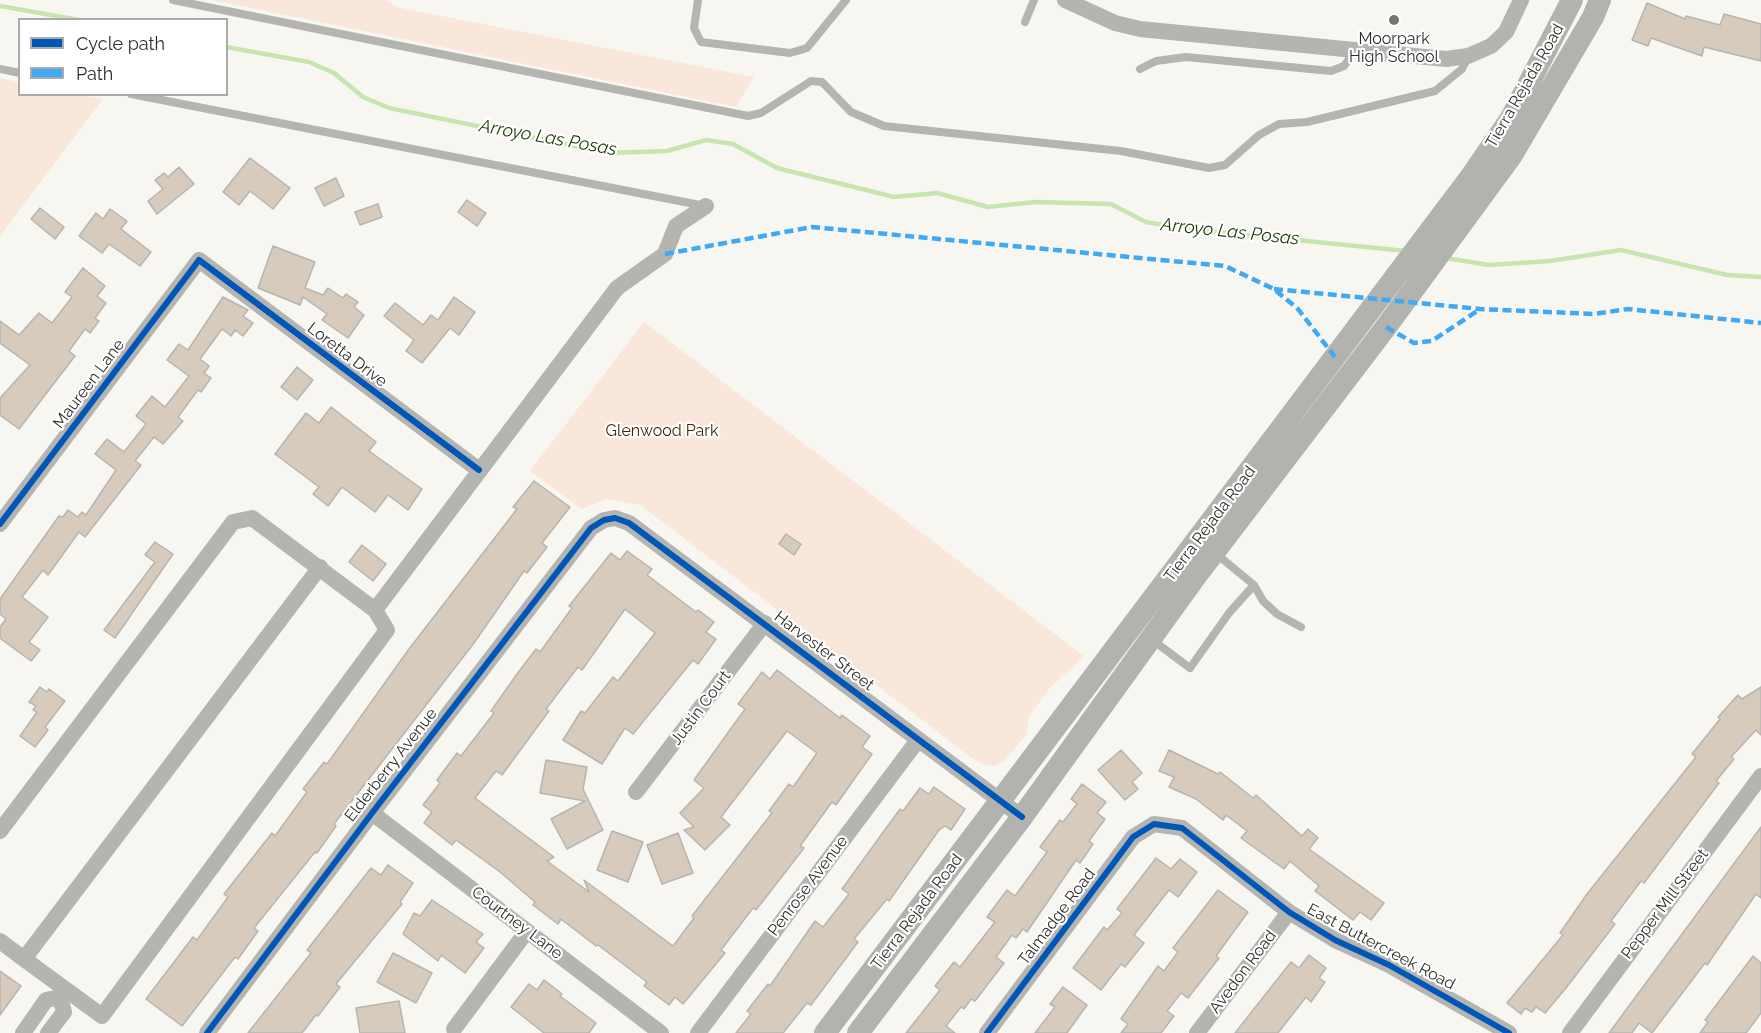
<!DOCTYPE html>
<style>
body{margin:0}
#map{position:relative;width:1761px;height:1033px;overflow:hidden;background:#f8f6f0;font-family:Raleway,sans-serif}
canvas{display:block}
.legend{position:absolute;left:18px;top:18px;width:210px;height:78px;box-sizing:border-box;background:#fff;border:2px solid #acabaa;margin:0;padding:8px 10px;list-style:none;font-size:18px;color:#2f2e2a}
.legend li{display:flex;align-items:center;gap:12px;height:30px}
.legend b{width:30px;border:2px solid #acabaa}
</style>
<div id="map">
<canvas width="1761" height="1033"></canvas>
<ul class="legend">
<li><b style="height:8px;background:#0057b8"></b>Cycle path</li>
<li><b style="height:8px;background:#3fa9f5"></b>Path</li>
</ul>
</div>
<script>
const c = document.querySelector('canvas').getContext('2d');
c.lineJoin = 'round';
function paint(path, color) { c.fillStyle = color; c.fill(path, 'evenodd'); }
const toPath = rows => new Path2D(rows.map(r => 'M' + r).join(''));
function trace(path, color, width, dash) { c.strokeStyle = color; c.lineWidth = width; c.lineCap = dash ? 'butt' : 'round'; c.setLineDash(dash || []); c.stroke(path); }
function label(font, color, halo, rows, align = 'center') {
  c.font = font + ' Raleway,sans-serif'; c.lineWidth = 4.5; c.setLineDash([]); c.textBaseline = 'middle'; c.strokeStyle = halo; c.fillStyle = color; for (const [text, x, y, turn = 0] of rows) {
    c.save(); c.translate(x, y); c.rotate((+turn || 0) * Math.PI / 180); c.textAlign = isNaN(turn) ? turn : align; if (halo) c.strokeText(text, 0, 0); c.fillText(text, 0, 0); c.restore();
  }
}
paint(toPath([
 [212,0,387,0,396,7,754,77,736,107],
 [0,78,19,82,20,94,79,95,103,99,0,236],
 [644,322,1084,656,1049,689,1030,715,1026,735,1003,762,995,766,984,765,972,758,640,505,608,499,582,509,530,471]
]), '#fae7db');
trace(toPath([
 [0,6,79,20],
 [226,47,309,62,334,73,363,97,389,108,609,153,667,151,706,140,733,144,777,168,894,197,937,193,988,207,1035,202,1111,204,1146,222,1187,229,1406,251],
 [1446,258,1489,265,1550,261,1621,250,1727,275,1761,277]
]), '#c8e4b1', 4.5);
const building = toPath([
 [1647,3,1685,19,1686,16,1720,25,1724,14,1761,24,1761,61,1704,47,1702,56,1651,38,1648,46,1632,40,1647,3],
 [250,158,290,188,273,209,250,191,239,205,223,192,250,158],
 [179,167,194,184,157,214,148,201,163,189,155,180,164,173,168,177,179,167],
 [336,178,344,196,324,206,315,188,336,178],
 [467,200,486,213,477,226,458,212,467,200],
 [378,204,382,217,360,225,355,212,378,204],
 [40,208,64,227,55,239,31,219,40,208],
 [110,209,127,221,121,229,151,252,140,266,109,244,102,253,79,236,96,213,103,219,110,209],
 [273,246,315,262,305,288,323,295,328,288,343,298,346,294,358,302,354,307,364,315,348,338,322,320,327,314,303,297,300,305,258,288,273,246],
 [83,268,105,286,97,296,106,303,95,318,99,321,90,333,85,329,69,351,75,356,19,429,0,415,0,398,30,365,0,343,0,321,19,335,39,313,52,323,72,297,65,292,83,268],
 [223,297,248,310,243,316,253,323,243,336,235,330,231,336,222,329,200,359,209,366,204,373,211,378,201,392,198,390,178,417,183,421,163,444,154,437,135,461,141,465,85,537,79,532,48,575,43,570,22,597,48,617,29,642,40,650,31,661,0,638,0,627,6,619,0,614,0,599,59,516,63,517,68,510,78,517,82,512,86,515,116,470,95,454,107,439,124,452,146,424,136,416,152,396,165,407,189,376,167,360,179,344,188,350,223,297],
 [454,297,475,312,459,335,450,328,422,363,406,351,414,340,384,316,395,303,423,325,431,315,438,320,454,297],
 [297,367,313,380,297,400,281,387,297,367],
 [331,407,376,442,369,451,422,489,408,510,388,495,375,512,342,487,328,506,313,494,319,487,275,454,306,413,319,423,331,407],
 [534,481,570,507,542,543,547,547,527,573,524,571,474,643,334,824,336,826,317,853,315,852,254,928,258,931,238,959,235,957,182,1026,146,999,193,937,197,940,228,897,224,894,272,833,275,836,307,792,303,789,324,762,327,764,409,649,517,509,513,507,534,481],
 [786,534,801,544,794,555,779,544,786,534],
 [155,542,173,554,115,638,104,630,155,562,145,555,155,542],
 [362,545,386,564,373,581,349,562,362,545],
 [627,551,652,569,647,575,696,612,698,610,714,622,706,632,716,639,698,664,693,660,633,734,625,728,602,764,563,740,581,711,585,713,613,677,618,681,655,633,625,609,582,670,578,667,546,709,549,711,502,775,496,771,475,798,554,857,547,861,589,892,584,880,673,946,694,918,692,916,772,813,769,811,789,784,793,787,817,753,787,731,721,817,730,825,705,850,684,830,694,827,680,813,704,788,694,780,745,709,738,704,762,672,770,679,777,670,840,718,842,715,870,736,862,747,872,754,855,778,836,805,832,802,800,846,804,848,756,910,753,908,721,950,725,953,683,1004,675,997,669,1005,644,986,647,982,598,945,596,946,561,919,558,924,533,905,535,902,500,872,456,840,452,845,424,823,432,812,423,805,440,783,437,780,457,753,461,756,494,713,491,711,517,674,536,649,540,652,572,608,569,606,611,553,620,560,627,551],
 [40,687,47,692,49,689,65,701,45,727,48,730,35,747,20,736,37,712,33,710,36,706,29,702,40,687],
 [1761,687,1761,735,1756,730,1731,757,1734,759,1716,781,1719,783,1644,883,1641,881,1611,921,1615,924,1566,988,1545,1013,1536,1007,1532,1012,1525,1008,1521,1014,1507,1003,1563,935,1560,933,1587,894,1696,757,1692,754,1720,719,1718,717,1738,695,1742,699,1761,687],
 [1121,750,1142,773,1132,782,1138,789,1125,800,1098,770,1121,750],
 [1169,750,1218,774,1220,772,1253,798,1256,795,1302,836,1308,829,1318,838,1309,849,1384,903,1371,920,1360,912,1353,920,1315,891,1319,886,1290,861,1284,869,1241,838,1247,831,1226,815,1223,820,1196,799,1169,787,1174,777,1159,771,1169,750],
 [546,760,587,767,583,789,603,830,567,849,551,819,585,801,540,793,546,760],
 [1082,784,1106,802,1097,813,1105,819,1089,841,1093,844,1080,863,1076,860,1027,932,1023,929,1016,938,1012,935,996,957,1004,963,975,1001,971,999,964,1009,961,1007,946,1026,955,1033,906,1033,940,990,935,986,954,962,960,967,995,922,987,917,1007,890,1015,896,1047,852,1040,847,1060,820,1063,822,1077,804,1071,799,1082,784],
 [934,787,965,809,951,830,945,826,939,830,889,901,887,899,854,939,858,942,811,1005,807,1003,783,1033,736,1033,751,1014,747,1011,768,984,770,986,815,921,823,927,849,894,842,889,900,809,903,811,920,788,929,794,934,787],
 [1761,827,1761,898,1756,894,1707,965,1705,963,1652,1033,1639,1023,1632,1033,1609,1033,1761,827],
 [612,831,643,842,628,882,597,870,612,831],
 [678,833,693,873,662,884,647,845,678,833],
 [1156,858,1171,869,1180,859,1197,872,1178,897,1169,890,1134,935,1144,943,1125,967,1121,964,1101,990,1073,968,1104,927,1107,930,1122,913,1117,909,1156,858],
 [388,865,413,883,400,902,402,904,336,984,340,987,318,1016,316,1015,302,1033,248,1033,311,953,307,950,371,868,381,875,388,865],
 [1218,890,1248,912,1216,956,1219,958,1188,998,1181,993,1167,1011,1174,1016,1161,1033,1121,1033,1128,1024,1121,1019,1127,1010,1158,966,1164,971,1178,952,1173,948,1218,890],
 [432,900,483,934,476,942,484,948,465,973,441,955,438,961,403,934,414,913,420,916,432,900],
 [393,953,432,973,416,1003,377,982,393,953],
 [1309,955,1326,968,1319,978,1325,982,1311,1002,1306,997,1278,1033,1235,1033,1291,962,1299,968,1309,955],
 [1753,956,1761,963,1761,1013,1746,1033,1700,1033,1708,1022,1705,1020,1753,956],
 [0,971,21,986,0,1015,0,971],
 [544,980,562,994,560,996,596,1023,589,1033,544,1033,511,1007,529,984,537,990,544,980],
 [1063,987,1087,1005,1067,1033,1035,1033,1055,1007,1050,1004,1063,987],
 [399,1001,405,1033,360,1033,356,1008,399,1001]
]);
paint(building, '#d6cbbc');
trace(building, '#b7b5b1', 1.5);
trace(toPath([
 [173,0,748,116,761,113,811,81,822,82,851,112,884,126,1121,151,1209,168,1225,165,1259,135,1279,124,1307,122,1435,91,1462,69,1468,57],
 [698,0,694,28,701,42,790,53,807,48,846,0],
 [1025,22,1034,0],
 [0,69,20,73],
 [1140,69,1156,61,1186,57,1331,71,1344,66,1355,50],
 [131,94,705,206],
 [1214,552,1254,585,1263,601,1277,614,1301,627],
 [1151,639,1190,668,1229,613,1254,585]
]), '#b4b4b1', 8);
trace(toPath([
 [1065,0,1115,23,1140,29,1446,59,1468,56,1491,46,1506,32,1521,0],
 [0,524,199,260,479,470],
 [636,792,765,623],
 [372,813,661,1033],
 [0,831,233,522,252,518,375,610],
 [0,941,24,959,320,567],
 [24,959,102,1016,387,630,375,610,617,288,665,254,676,226,706,206],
 [454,1029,527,931],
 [23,1033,46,1000,60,997,65,989],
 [48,1033,64,1012,60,997],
 [207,1033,372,813,591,528,604,520,615,518,629,523,1022,817],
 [698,1033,918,740],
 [987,1033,1133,837,1154,824,1182,828,1289,912,1335,940,1389,965,1509,1033],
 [1197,1033,1289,912],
 [1570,1033,1761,776]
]), '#b4b4b1', 16);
trace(toPath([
 [825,1033,1472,175,1511,118,1572,0],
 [858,1033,1022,817,1196,576,1386,327,1512,155,1593,17,1600,0]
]), '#b2b2af', 22);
trace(toPath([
 [665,254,812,227,1225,266,1274,289,1298,309,1335,357],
 [1274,289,1480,309,1594,314,1628,309,1761,323],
 [1386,327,1414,343,1432,341,1480,309]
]), '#3fa9f5', 4.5, [9, 4.5]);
trace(toPath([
 [0,524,199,260,479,470],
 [207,1033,372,813,591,528,604,520,615,518,629,523,1022,817],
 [987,1033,1133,837,1154,824,1182,828,1289,912,1335,940,1389,965,1509,1033]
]), '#0057b8', 6);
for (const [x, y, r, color] of [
 [1394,20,6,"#75746f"]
]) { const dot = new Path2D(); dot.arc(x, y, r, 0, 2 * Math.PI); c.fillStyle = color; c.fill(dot); trace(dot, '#fff', 2); }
label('16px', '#2f2e2a', '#fff', [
 ["Moorpark",1394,39],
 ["High School",1394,57]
]);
label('16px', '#2f2e2a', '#fff', [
 ["Tierra Rejada Road",1525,86,-60],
 ["Loretta Drive",347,355,37],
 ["Maureen Lane",89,384,-53],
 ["Tierra Rejada Road",1210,524,-53],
 ["Harvester Street",824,651,37],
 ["Justin Court",701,708,-53],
 ["Elderberry Avenue",391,765,-52],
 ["Penrose Avenue",808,886,-53],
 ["Pepper Mill Street",1665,904,-53],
 ["Tierra Rejada Road",917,912,-53],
 ["Talmadge Road",1057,917,-53],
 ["Courtney Lane",517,923,37],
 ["East Buttercreek Road",1381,947,28],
 ["Avedon Road",1243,972,-53]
]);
label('16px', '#4a1e00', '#fff', [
 ["Glenwood Park",662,431]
]);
label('italic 18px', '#1f3705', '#fff', [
 ["Arroyo Las Posas",548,138,10],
 ["Arroyo Las Posas",1230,232,6]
]);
</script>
